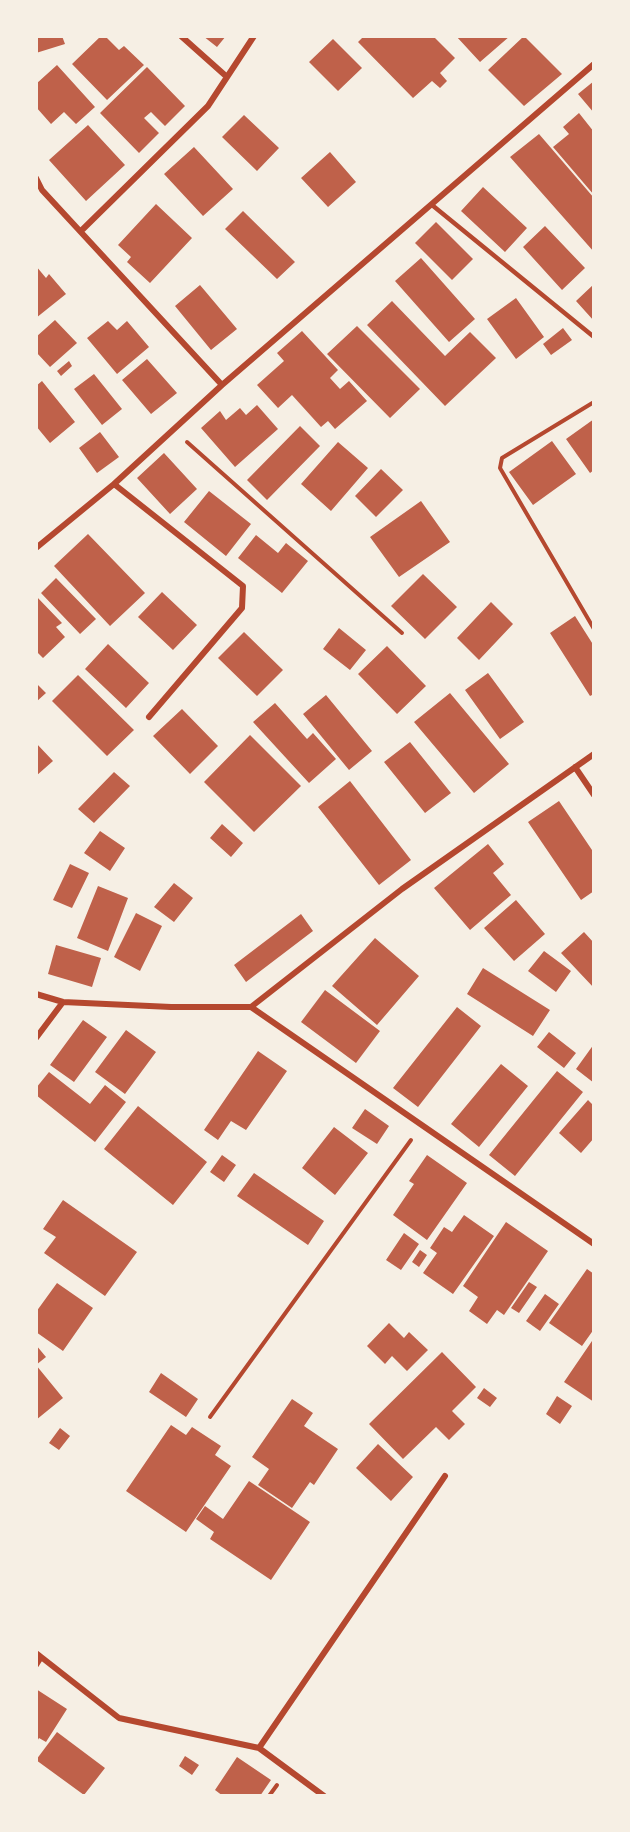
<!DOCTYPE html>
<style>
body{margin:0}
#map{position:relative;width:630px;height:1832px;overflow:hidden;background:#f6efe4;font-family:"Public Sans",sans-serif}
canvas{display:block}
.frame{position:absolute;inset:0;border:38px solid #f6efe4;pointer-events:none}
</style>
<div id="map">
<canvas width="630" height="1832"></canvas>
<div class="frame"></div>
</div>
<script>
const c = document.querySelector('canvas').getContext('2d');
c.lineJoin = 'round';
function paint(path, color) { c.fillStyle = color; c.fill(path, 'evenodd'); }
const toPath = rows => new Path2D(rows.map(r => 'M' + r).join(''));
function trace(path, color, width, dash) { c.strokeStyle = color; c.lineWidth = width; c.lineCap = dash ? 'butt' : 'round'; c.setLineDash(dash || []); c.stroke(path); }
paint(toPath([
 [36,36,62,36,65,44,36,53],
 [101,36,105,36,119,50,124,46,144,65,107,100,72,64],
 [203,36,226,36,217,47],
 [364,36,433,36,455,58,440,73,447,81,440,88,432,81,413,98,358,42],
 [456,36,510,36,480,62],
 [524,36,562,74,524,106,488,70],
 [333,39,362,68,338,91,309,62],
 [57,65,95,107,76,124,64,112,51,124,36,107,36,84],
 [147,67,185,106,165,126,151,112,144,118,159,133,139,153,100,113],
 [594,81,594,113,578,94],
 [579,113,594,132,594,161,592,162,594,165,594,195,553,147,569,134,563,127],
 [244,115,279,148,257,171,222,137],
 [88,125,125,165,86,201,49,160],
 [539,134,594,198,594,252,510,157],
 [194,147,233,189,203,216,164,174],
 [330,152,356,182,328,207,301,178],
 [483,187,527,228,505,252,461,211],
 [156,204,192,238,150,283,127,262,131,257,118,245],
 [243,211,295,262,277,279,225,229],
 [436,222,473,259,452,280,415,243],
 [545,226,585,268,562,290,523,247],
 [421,258,475,319,449,342,395,281],
 [36,266,46,278,49,274,66,294,36,318],
 [594,284,594,321,576,301],
 [200,285,237,329,211,350,175,306],
 [516,298,544,337,516,359,487,319],
 [392,301,445,356,470,332,496,358,445,406,367,325],
 [55,320,77,343,50,367,36,352,36,337],
 [108,321,117,330,127,321,149,347,117,374,87,338],
 [357,326,420,389,390,418,327,354],
 [563,328,572,340,551,355,543,344],
 [302,331,338,370,330,378,340,389,349,381,367,401,335,429,328,421,321,427,292,395,278,408,257,385,284,361,277,353],
 [147,359,177,393,151,414,122,380],
 [69,361,72,366,61,376,57,371],
 [94,374,122,409,102,425,74,389],
 [42,381,75,422,50,443,36,426,36,386],
 [257,405,278,429,235,467,201,428,220,411,226,420,240,408,246,415],
 [594,419,594,470,590,473,566,439],
 [300,426,320,446,267,500,247,480],
 [100,432,119,457,97,473,79,448],
 [552,441,576,474,533,505,509,472],
 [338,442,368,468,331,511,301,484],
 [164,453,197,489,170,514,137,478],
 [381,469,403,490,376,517,355,496],
 [209,491,251,524,226,556,184,522],
 [421,501,450,542,399,577,370,537],
 [88,534,145,593,110,626,54,566],
 [256,535,278,553,286,543,308,561,282,593,238,558],
 [423,574,457,607,425,639,391,606],
 [56,578,96,619,80,634,41,593],
 [162,592,197,625,173,650,138,617],
 [36,596,62,623,56,627,65,637,43,658,36,651],
 [491,602,513,624,479,660,457,638],
 [575,616,594,646,594,694,590,696,550,633],
 [339,628,366,650,350,670,323,649],
 [244,632,283,670,257,696,218,658],
 [108,644,149,683,126,708,85,669],
 [387,646,426,686,397,714,358,674],
 [488,673,524,722,500,739,465,690],
 [78,675,134,730,107,756,52,701],
 [36,683,46,693,36,702],
 [450,693,509,764,474,793,414,722],
 [326,695,372,751,349,770,303,714],
 [275,703,307,739,313,733,336,759,309,783,253,722],
 [182,709,218,746,190,774,153,736],
 [250,735,301,786,254,832,204,782],
 [410,742,451,793,425,813,384,762],
 [36,743,53,761,36,776],
 [114,772,130,786,94,823,78,809],
 [350,781,411,860,379,885,318,807],
 [559,801,594,853,594,891,581,900,528,822],
 [222,824,243,843,231,857,210,838],
 [100,831,125,848,110,871,84,853],
 [488,844,504,864,493,873,511,895,470,930,434,888],
 [70,864,89,873,72,908,53,900],
 [174,883,193,898,174,922,154,907],
 [98,886,128,898,108,951,77,938],
 [516,900,545,934,514,961,484,928],
 [136,913,162,926,140,971,114,957],
 [301,914,313,931,246,982,234,965],
 [584,932,594,943,594,988,561,953],
 [375,938,419,976,377,1025,332,986],
 [56,945,101,958,92,987,48,974],
 [544,951,571,971,556,992,528,971],
 [483,968,550,1010,533,1036,467,994],
 [325,990,380,1031,356,1063,301,1022],
 [457,1007,481,1026,418,1107,393,1088],
 [83,1020,107,1037,74,1082,50,1065],
 [126,1030,156,1052,125,1094,95,1072],
 [549,1032,576,1053,564,1068,537,1047],
 [594,1044,594,1083,576,1069],
 [258,1051,287,1071,246,1130,231,1121,218,1140,204,1130],
 [501,1064,528,1086,479,1147,451,1124],
 [557,1071,583,1092,515,1176,489,1155],
 [49,1072,90,1104,105,1085,126,1102,95,1142,36,1095,36,1088],
 [588,1100,594,1106,594,1138,581,1153,559,1133],
 [138,1106,207,1162,173,1205,104,1149],
 [365,1109,389,1126,377,1144,352,1128],
 [334,1127,368,1153,335,1195,302,1168],
 [222,1155,236,1165,224,1182,210,1172],
 [427,1155,467,1183,427,1240,393,1215,414,1184,409,1181],
 [254,1173,324,1221,308,1245,237,1196],
 [63,1200,137,1252,105,1296,44,1253,56,1237,43,1229],
 [464,1215,494,1236,453,1294,423,1273,437,1253,430,1248,444,1227,452,1232],
 [506,1222,548,1251,504,1315,497,1310,487,1324,469,1311,478,1297,463,1286],
 [404,1233,419,1244,401,1270,386,1260],
 [420,1250,427,1255,419,1267,412,1262],
 [587,1269,594,1274,594,1329,582,1346,549,1323],
 [529,1282,537,1287,519,1313,511,1308],
 [57,1283,93,1308,63,1351,36,1332,36,1312],
 [545,1294,559,1304,540,1331,526,1321],
 [389,1323,404,1338,409,1332,428,1350,407,1371,392,1356,385,1364,367,1346],
 [594,1338,594,1402,564,1382],
 [36,1345,46,1357,36,1365,63,1398,36,1420],
 [442,1352,476,1387,452,1411,465,1424,449,1440,436,1427,403,1459,369,1424],
 [161,1373,198,1399,186,1417,149,1392],
 [484,1388,497,1398,490,1407,477,1398],
 [557,1396,572,1406,560,1424,546,1414],
 [292,1399,313,1413,304,1426,338,1449,314,1485,310,1482,292,1508,258,1485,269,1469,252,1457],
 [171,1425,186,1435,192,1427,221,1446,215,1455,231,1466,186,1532,126,1491],
 [60,1428,70,1436,59,1450,49,1443],
 [378,1444,413,1477,391,1501,356,1468],
 [249,1481,310,1522,271,1580,210,1539,214,1532,196,1519,205,1506,223,1519],
 [36,1689,67,1709,46,1742,39,1738,36,1743],
 [57,1732,105,1768,84,1795,36,1760],
 [185,1756,199,1765,192,1775,179,1766],
 [237,1757,271,1780,260,1796,223,1796,215,1790]
]), '#bf614a');
trace(toPath([
 [594,402,502,458,500,468,594,629],
 [187,442,402,633],
 [210,1417,411,1140],
 [269,1796,277,1785]
]), '#b5482f', 4);
trace(toPath([
 [432,205,594,337]
]), '#b5482f', 4.5);
trace(toPath([
 [181,36,227,77],
 [36,178,42,190,222,385],
 [81,231,208,106,254,36],
 [114,484,243,586,242,608,149,717],
 [36,548,114,484,222,385,594,64],
 [575,767,594,795],
 [36,994,63,1002,171,1007,251,1007,594,1244],
 [251,1007,402,889,594,754],
 [36,1038,63,1002],
 [36,1653,119,1718,259,1748,324,1796],
 [36,1665,41,1657],
 [259,1748,445,1476]
]), '#b5482f', 6);
</script>
